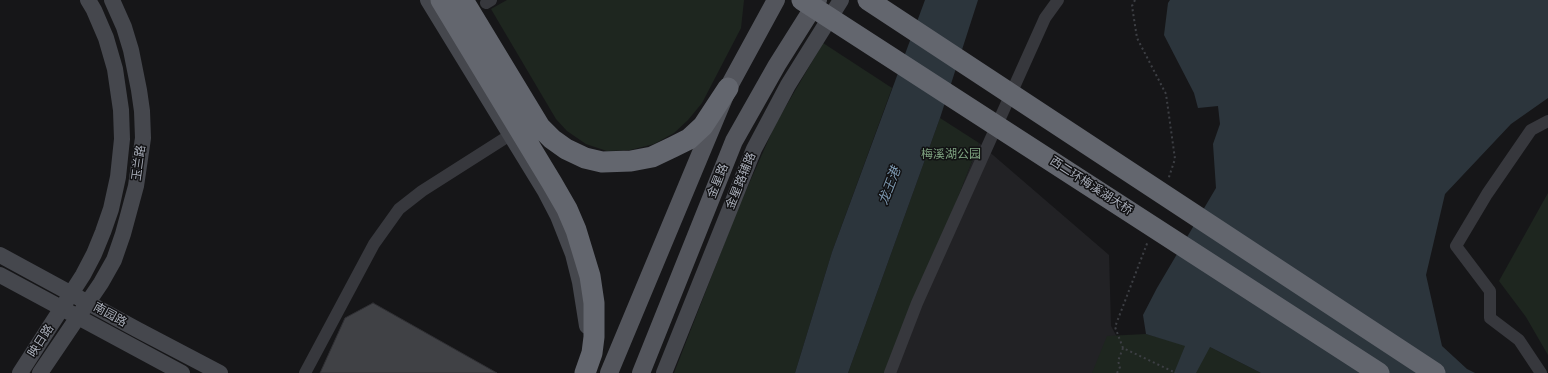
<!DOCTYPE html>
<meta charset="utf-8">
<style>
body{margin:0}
canvas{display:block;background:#161618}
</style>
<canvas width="1548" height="373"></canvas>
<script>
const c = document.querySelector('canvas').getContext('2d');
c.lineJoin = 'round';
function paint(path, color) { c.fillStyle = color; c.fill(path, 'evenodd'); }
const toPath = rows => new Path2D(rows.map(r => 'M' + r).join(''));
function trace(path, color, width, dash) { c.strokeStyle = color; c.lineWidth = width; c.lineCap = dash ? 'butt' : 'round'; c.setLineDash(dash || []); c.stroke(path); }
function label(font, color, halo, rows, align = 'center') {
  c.font = font + ' "Noto Sans","Noto Sans SC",sans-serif'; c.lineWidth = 3; c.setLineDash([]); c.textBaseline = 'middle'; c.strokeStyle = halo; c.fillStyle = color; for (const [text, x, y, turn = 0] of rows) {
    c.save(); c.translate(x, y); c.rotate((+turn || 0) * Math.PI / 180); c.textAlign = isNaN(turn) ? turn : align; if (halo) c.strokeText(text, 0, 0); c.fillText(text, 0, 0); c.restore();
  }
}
paint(toPath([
 [979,143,1109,255,1111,326,1123,348,1117,373,890,373]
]), '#222225');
paint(toPath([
 [507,0,744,0,741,28,702,103,688,120,674,133,654,144,630,150,607,151,586,144,567,131,556,119,491,9],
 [823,43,892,88,832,252,795,373,674,373,737,211,775,125],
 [940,118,979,143,890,373,848,373],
 [1548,193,1548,355,1526,317,1499,281],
 [1146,334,1185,345,1210,347,1261,373,1092,373,1107,336]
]), '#1e261f');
paint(toPath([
 [925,0,978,0,940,118,848,373,795,373,832,252],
 [1170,0,1548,0,1548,98,1511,124,1445,194,1426,275,1442,346,1467,369,1475,373,1261,373,1210,347,1196,373,1174,373,1185,346,1146,334,1143,315,1157,288,1216,188,1213,144,1220,124,1218,106,1198,108,1194,93,1164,35,1168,3]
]), '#2c353c');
const building = toPath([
 [373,303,497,373,320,373,345,318,373,303]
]);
paint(building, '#404145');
trace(building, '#303034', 1);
trace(toPath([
 [1135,0,1132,6,1137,38,1166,94,1175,159,1168,180],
 [1123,348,1115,327,1148,241],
 [1117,373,1120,367,1118,361,1123,348,1176,373]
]), '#3d3f44', 2, [2, 3]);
trace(toPath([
 [486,3,491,0],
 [305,373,374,244,399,209,422,191,510,135],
 [890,373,917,303,1045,18,1058,0],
 [1541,373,1519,340,1490,318,1490,291,1456,246,1487,194,1531,130,1548,121]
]), '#37383d', 12);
trace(toPath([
 [428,0,545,191,558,216,573,254,580,282,587,326],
 [0,255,138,330,220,373],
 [0,275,182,373],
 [20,373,83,275,94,254,103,232,111,209,118,177,122,139,121,110,115,69,106,38,94,10,88,0],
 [40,373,101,283,114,260,123,234,136,186,143,138,142,111,139,90,131,50,124,27,112,0],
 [664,373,754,149,788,85,841,0]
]), '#45474d', 16);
trace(toPath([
 [609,373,728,88,776,0],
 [641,373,734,141,777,65,818,0]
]), '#53555c', 18);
trace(toPath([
 [441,0,552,183,567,209,576,230,590,276,594,303,594,337,592,353,585,373],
 [463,0,540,127,552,139,566,149,585,158,602,162,631,161,652,157,673,147,689,139,703,126,728,88]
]), '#63666e', 21);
trace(toPath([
 [802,0,1379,373],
 [868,0,1435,373]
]), '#63666e', 21);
label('12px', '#7fa381', '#111113', [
 ["梅溪湖公园",951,155]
]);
label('12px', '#a8adb8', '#111113', [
 ["玉兰路",139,163,-82],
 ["金星路",718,181,-68],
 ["金星路辅路",741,181,-68],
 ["西二环梅溪湖大桥",1091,186,33],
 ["南园路",110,315,29],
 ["映日路",41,341,-57]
]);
label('italic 13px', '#7f9bb3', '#111113', [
 ["龙王港",890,186,-69]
]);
</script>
